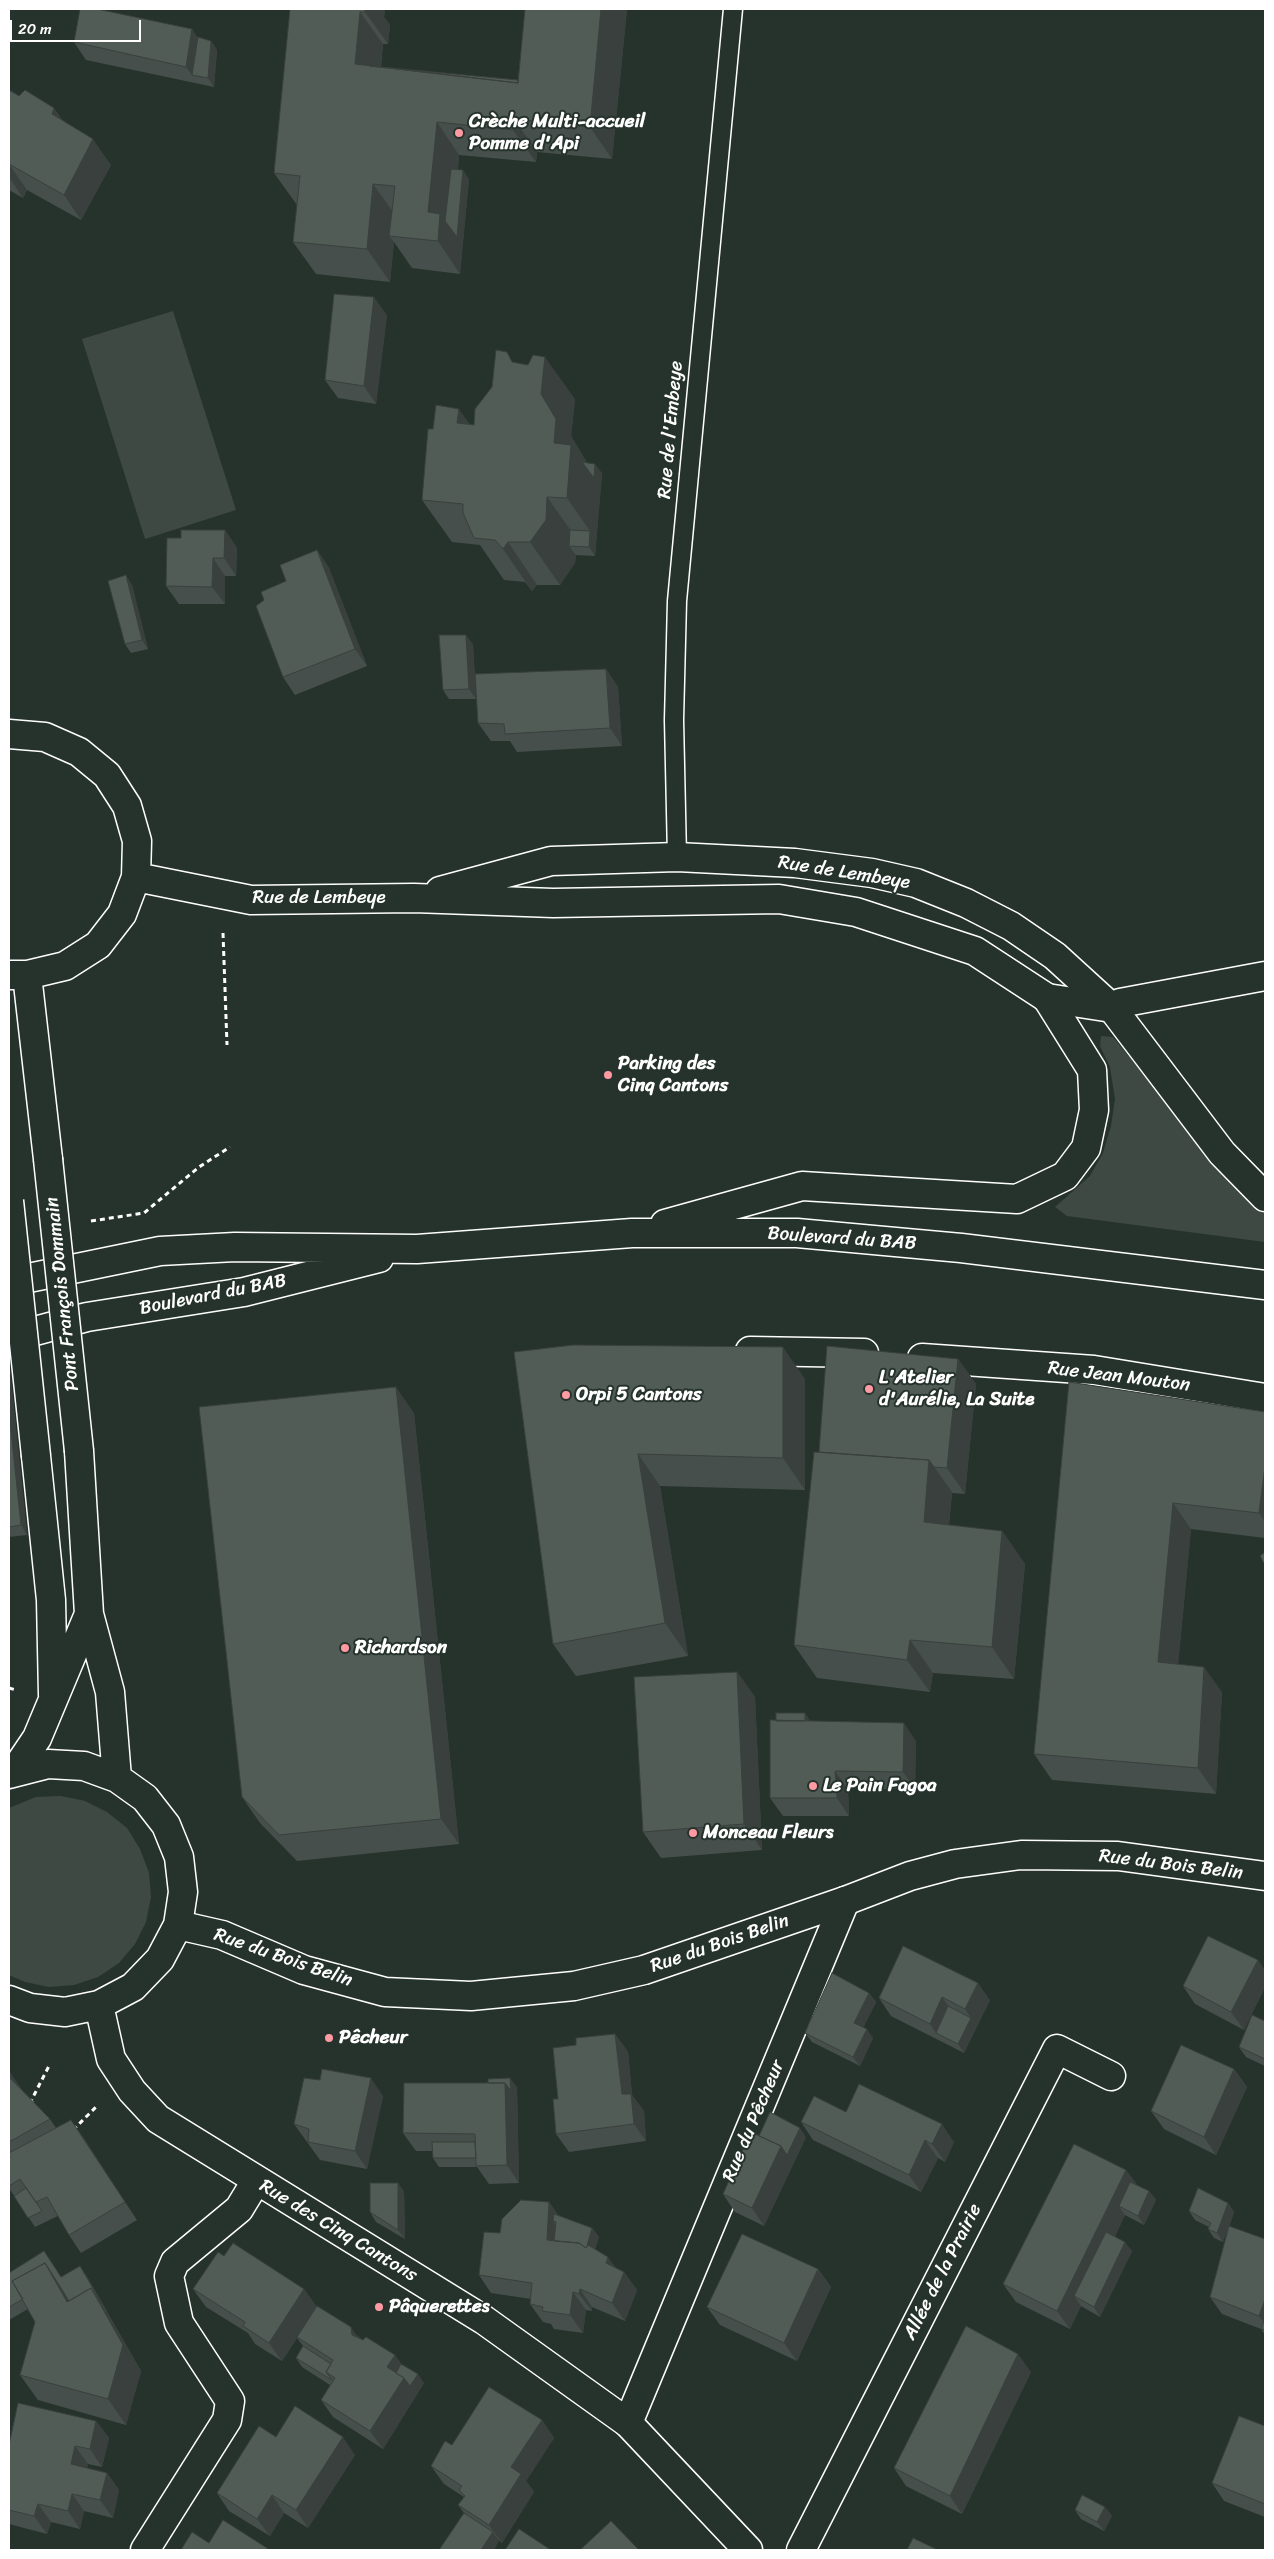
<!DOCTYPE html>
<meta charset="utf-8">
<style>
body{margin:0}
#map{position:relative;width:1274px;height:2559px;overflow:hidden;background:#26332d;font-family:Sriracha,sans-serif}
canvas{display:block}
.frame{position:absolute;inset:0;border:10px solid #fff;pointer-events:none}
.scale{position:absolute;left:10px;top:20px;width:131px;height:22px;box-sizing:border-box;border:2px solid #fff;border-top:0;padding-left:6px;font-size:15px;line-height:18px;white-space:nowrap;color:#fff;-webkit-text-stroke:4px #26332d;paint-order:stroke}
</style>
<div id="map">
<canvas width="1274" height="2559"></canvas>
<div class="frame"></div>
<div class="scale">20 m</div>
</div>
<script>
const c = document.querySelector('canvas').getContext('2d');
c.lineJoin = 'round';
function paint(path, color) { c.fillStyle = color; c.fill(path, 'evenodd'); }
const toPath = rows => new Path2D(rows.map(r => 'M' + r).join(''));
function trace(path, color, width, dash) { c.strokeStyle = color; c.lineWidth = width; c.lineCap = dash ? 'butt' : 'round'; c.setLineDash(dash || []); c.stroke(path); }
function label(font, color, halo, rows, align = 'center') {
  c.font = font + ' Sriracha,sans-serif'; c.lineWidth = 4; c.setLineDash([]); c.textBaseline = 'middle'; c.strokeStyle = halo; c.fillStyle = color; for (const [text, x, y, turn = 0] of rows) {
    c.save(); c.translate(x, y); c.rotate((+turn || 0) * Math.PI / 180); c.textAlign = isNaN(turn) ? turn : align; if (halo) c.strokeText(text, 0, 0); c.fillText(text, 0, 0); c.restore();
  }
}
paint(toPath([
 [173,311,236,510,145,539,82,339],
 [1101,1036,1113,1037,1235,1186,1265,1213,1265,1242,1067,1216,1055,1207,1090,1176,1103,1153,1111,1126,1115,1099,1110,1067,1100,1046],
 [61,1796,85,1801,107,1812,127,1828,140,1849,149,1873,151,1897,146,1922,135,1944,119,1963,98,1977,74,1985,49,1987,25,1982,9,1975,9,1808,36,1797]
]), '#3e4944');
const lane = toPath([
 [677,857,674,720,677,601,733,9]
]);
const street = toPath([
 [1047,998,1112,1008,1120,1003,1265,976],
 [750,1351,864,1353],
 [922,1358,1094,1370,1265,1398],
 [628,2423,845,1901],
 [145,2550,227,2420,230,2401,179,2323,169,2276,175,2262,239,2209,256,2181],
 [801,2550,1057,2049,1111,2076]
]);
const secondary = toPath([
 [9,734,45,737,79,752,107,775,127,806,137,841,136,877,122,914,98,945,65,966,27,975,9,975],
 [136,877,251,900,414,898,553,903,779,899,856,912,975,951,1047,998],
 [440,891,551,861,677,857,795,863,872,873,916,883,966,903,1011,926,1055,956,1112,1008],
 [27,975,48,1159],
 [79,1451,89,1614,110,1692,117,1778],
 [36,1456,51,1600,53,1695],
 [14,1772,37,1738,89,1614],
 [9,1774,48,1764,84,1766,117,1778,145,1798,166,1825,179,1857,183,1892,178,1925,160,1959,133,1987,99,2005,65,2012,30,2008,9,2000],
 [178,1925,222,1935,304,1970,385,1992,471,1996,574,1986,644,1970,845,1901,910,1876,955,1864,1021,1855,1118,1856,1265,1876],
 [99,2005,111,2059,132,2091,158,2119,484,2320,628,2423,748,2550]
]);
const primary = toPath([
 [1112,1008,1222,1153,1265,1197],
 [665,1224,802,1186,1017,1199,1065,1176,1086,1148,1094,1110,1092,1070,1047,998],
 [9,1282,160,1251,235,1247,417,1249,632,1233,797,1233,961,1248,1265,1285],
 [9,1338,87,1317,244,1292,379,1258]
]);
trace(lane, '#fff', 21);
trace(street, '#fff', 31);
trace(secondary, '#fff', 31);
trace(primary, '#fff', 31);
trace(toPath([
 [223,933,227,1045],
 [91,1221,144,1213,199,1167,230,1147],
 [9,1688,16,1690],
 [33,2103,31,2101,50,2064],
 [73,2130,97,2106]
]), '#fff', 3, [5, 4]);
trace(lane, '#26332d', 18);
trace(street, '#26332d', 28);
trace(secondary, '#26332d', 28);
trace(primary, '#26332d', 28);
const secondaryBridge = toPath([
 [48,1159,79,1451],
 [9,1201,36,1456]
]);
trace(secondaryBridge, '#fff', 31, []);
trace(secondaryBridge, '#26332d', 28);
paint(toPath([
 [290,9,385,9,384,17,390,25,388,44,383,44,381,67,518,80,525,9,627,9,612,159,537,152,536,162,459,155,458,170,469,179,460,274,412,268,394,242,390,282,316,274,293,242,297,205,274,173],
 [211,41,217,50,214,87,86,60,74,42],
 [9,90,64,121,111,165,81,220,27,190,23,198,9,190],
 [387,315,376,404,338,398,325,380],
 [514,362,575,399,571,436,586,461,586,463,602,473,595,556,576,555,575,563,560,585,537,585,532,591,525,582,504,580,480,545,452,542,422,500,433,429,470,424,474,425],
 [225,530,237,548,236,576,225,576,225,604,179,604,166,586,181,538],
 [317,550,329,568,367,666,295,695,283,677,264,600,286,581],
 [132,585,148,649,131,653,125,644],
 [473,644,476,699,449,699,443,690],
 [606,669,618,687,622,746,517,752,510,741,491,741,478,723],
 [514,1352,805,1379,805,1490,660,1486,688,1656,576,1676,553,1644],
 [958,1359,976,1384,965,1494,952,1493,949,1525,1002,1531,1025,1564,1014,1679,933,1673,930,1692,817,1678,794,1645,819,1452],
 [9,1361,27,1535,9,1537],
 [1069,1382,1265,1412,1265,1538,1191,1529,1178,1664,1222,1692,1216,1794,1052,1780,1034,1754],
 [414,1413,459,1844,297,1861,260,1823,242,1797],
 [737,1672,755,1697,762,1850,661,1858,643,1832],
 [811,1721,916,1741,915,1789,848,1789,849,1816,783,1816,770,1798],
 [903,1946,990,2000,964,2053,891,2016,879,1998],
 [1258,1960,1265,1971,1265,1987,1244,2030,1195,2004,1183,1986],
 [869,1993,876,2002,863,2028,873,2038,860,2066,812,2042,805,2033],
 [1265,2021,1265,2066,1246,2057,1239,2047],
 [615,2034,628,2052,632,2095,644,2111,646,2141,569,2152,556,2134,558,2099,576,2045],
 [1234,2069,1247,2087,1216,2155,1164,2129,1151,2111],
 [9,2071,22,2090,50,2119,56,2128,71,2120,137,2220,81,2253,69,2235,58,2216,35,2227,9,2188],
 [517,2087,519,2183,489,2184,477,2167,439,2167,433,2158,433,2151,416,2151,403,2133],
 [383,2096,367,2169,320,2160,294,2124],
 [846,2112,954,2142,945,2162,938,2158,921,2192,813,2140,801,2122],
 [759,2136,806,2137,764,2226,735,2212,723,2194],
 [1126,2170,1137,2185,1149,2191,1156,2200,1144,2225,1125,2215,1115,2236,1132,2251,1100,2317,1081,2306,1070,2329,1016,2302,1003,2284],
 [398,2183,404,2192,405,2239,376,2222,370,2212],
 [549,2202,558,2215,592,2228,599,2237,595,2249,616,2268,624,2272,637,2290,625,2321,592,2307,592,2311,586,2310,583,2333,554,2329,551,2324,543,2322,530,2304,531,2299,491,2293,479,2275,500,2233],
 [1228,2203,1234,2212,1229,2227,1265,2239,1265,2335,1261,2329,1222,2314,1210,2297,1228,2229,1223,2242,1214,2238,1208,2229,1209,2227,1195,2220,1189,2211],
 [44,2251,61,2277,86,2275,141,2371,126,2425,38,2400,20,2375,35,2322,28,2309,9,2320,9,2273],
 [224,2256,304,2289,316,2306,363,2340,395,2355,401,2364,424,2383,383,2449,333,2417,321,2400,330,2385,302,2367,296,2358,303,2346,297,2338,282,2361,255,2344,248,2333,206,2307,193,2289],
 [818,2269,831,2287,797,2361,720,2325,707,2307],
 [1031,2372,962,2514,906,2486,894,2468],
 [542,2420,554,2438,526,2481,534,2492,502,2543,464,2513,458,2505,464,2497,444,2484,431,2466,452,2445],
 [96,2421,109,2438,102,2467,88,2464,87,2468,107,2473,119,2490,113,2518,84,2511,80,2529,51,2522,47,2534,9,2524,9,2445],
 [1265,2426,1265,2517,1224,2501,1212,2483],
 [276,2437,355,2455,308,2528,284,2513,270,2536,229,2511,217,2493],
 [1105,2507,1112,2516,1104,2531,1081,2519,1075,2510]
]), '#464f4b');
paint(toPath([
 [365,9,385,9,384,17,390,25,388,44,365,12],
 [601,9,627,9,612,159,590,127],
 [360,12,383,44,379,80,355,64],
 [192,29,204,46,192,75,186,67],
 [211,41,217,50,214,87,208,78],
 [54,108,72,133,52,114],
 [514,119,537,152,536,162,513,130],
 [437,122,459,155,452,230,463,170,469,179,460,274,438,241,428,212],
 [93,139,111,165,81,220,64,195],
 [9,164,27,190,23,198,9,177],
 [373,184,396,216,389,236,394,242,390,282,367,249],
 [374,297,387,315,376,404,364,386],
 [545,357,575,399,571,436,586,461,585,466,595,464,602,473,595,556,589,547,590,531,567,498,554,443,541,394],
 [459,409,489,451,457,423],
 [547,497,577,539,569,546,576,555,575,563,560,585,530,542],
 [225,530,237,548,236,576,224,558],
 [508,542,537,585,532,591,503,549],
 [317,550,329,568,367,666,355,649],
 [213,558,225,576,225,604,212,587],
 [126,575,132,585,148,649,142,640],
 [466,635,473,644,476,699,469,689],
 [606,669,618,687,622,746,610,728],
 [783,1347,805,1379,805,1490,783,1458],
 [958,1359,976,1384,965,1494,947,1468],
 [9,1361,27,1535,21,1525,9,1412],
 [396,1387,414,1413,459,1844,441,1819],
 [638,1454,660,1486,688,1656,665,1623],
 [929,1460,952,1492,946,1554,924,1522],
 [1265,1466,1265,1522,1259,1513],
 [1173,1503,1191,1529,1176,1688,1158,1662],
 [1002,1531,1025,1564,1014,1679,992,1647],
 [910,1640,933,1673,930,1692,907,1660],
 [1204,1667,1222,1692,1216,1794,1198,1768],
 [737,1672,755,1697,762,1850,744,1824],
 [805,1713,811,1722,805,1730],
 [904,1723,916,1741,915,1789,903,1772],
 [835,1771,848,1789,849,1816,837,1798],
 [1258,1960,1265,1971,1265,1987,1244,2030,1231,2012],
 [978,1983,990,2000,964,2053,958,2044,971,2018,965,2009],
 [869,1993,876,2002,861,2032,854,2023],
 [942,1997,955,2015,936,2033,930,2024],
 [867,2029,873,2038,860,2066,853,2057],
 [615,2034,628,2052,632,2095,644,2111,646,2141,634,2124,622,2094],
 [1234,2069,1247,2087,1216,2155,1204,2137],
 [9,2071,21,2089,23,2100,9,2079],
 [371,2078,383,2096,367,2169,355,2151],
 [510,2078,517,2087,519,2183,507,2165,505,2083],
 [71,2120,84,2138,137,2220,125,2202],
 [942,2124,954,2142,945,2162,932,2144],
 [800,2128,806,2137,764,2226,752,2208,781,2146],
 [925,2140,938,2158,921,2192,909,2175],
 [1126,2170,1139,2187,1119,2206,1125,2215,1083,2301,1074,2296,1081,2306,1070,2329,1057,2311],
 [398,2183,404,2192,405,2239,398,2230],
 [1149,2191,1156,2200,1144,2225,1138,2216],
 [549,2202,561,2220,553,2221,559,2230,560,2250,547,2240],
 [1228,2203,1234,2212,1223,2242,1217,2233],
 [592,2228,599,2237,592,2261,585,2252],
 [1125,2242,1132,2251,1100,2317,1094,2307],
 [608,2257,621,2275,606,2263],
 [45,2263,63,2289,79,2318,67,2302],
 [80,2266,86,2275,109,2314,102,2304],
 [818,2269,831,2287,797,2361,784,2343],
 [624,2272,637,2290,625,2321,612,2303],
 [91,2288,108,2314,141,2371,126,2425,108,2399],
 [304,2289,317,2307,282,2361,269,2343],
 [580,2289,592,2307,592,2311,579,2294],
 [573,2292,586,2310,583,2333,570,2315],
 [1265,2299,1265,2324,1259,2316],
 [351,2327,363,2345,352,2335],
 [1018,2354,1031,2372,962,2514,950,2496],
 [395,2355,408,2373,418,2374,424,2383,383,2449,370,2431,387,2367],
 [542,2420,554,2438,526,2481,534,2492,502,2543,489,2525,511,2467],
 [96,2421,109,2438,102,2467,90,2449],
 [343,2437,355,2455,308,2528,296,2510],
 [75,2446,88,2464,84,2482,71,2464],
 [107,2473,119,2490,113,2518,100,2500],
 [72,2494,84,2511,80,2529,68,2511],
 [272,2495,284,2513,270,2536,257,2519],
 [38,2504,51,2522,47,2534,34,2516],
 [1105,2507,1112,2516,1104,2531,1097,2522],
 [493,2532,499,2541,494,2550,481,2550]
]), '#39403d');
const building = toPath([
 [80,9,97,9,192,29,186,67,74,42,80,9],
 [290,9,365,9,365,12,360,12,355,64,518,83,525,9,601,9,590,127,514,119,513,130,437,122,428,212,440,214,438,241,389,236,395,186,373,184,367,249,293,242,300,176,274,173,290,9],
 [198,37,211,41,208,78,192,75,198,37],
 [370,66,518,80,518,83,370,66],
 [9,90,19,96,25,90,54,108,52,114,93,139,64,195,9,164,9,165,9,90],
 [451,169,463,170,457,237,445,221,451,169],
 [334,294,374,297,364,386,325,380,334,294],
 [496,350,507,352,512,362,528,365,533,355,545,357,541,394,556,419,554,443,571,445,567,498,547,497,546,520,530,542,508,542,503,549,495,540,474,538,463,513,463,504,422,500,428,429,433,429,436,405,459,409,457,423,474,425,475,409,492,387,496,350],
 [582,462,595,464,594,478,582,462],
 [181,530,225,530,224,558,213,558,212,587,166,586,167,538,181,538,181,530],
 [570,530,590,531,589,547,569,546,570,530],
 [317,550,355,649,283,677,256,606,264,600,261,592,286,581,280,565,317,550],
 [126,575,142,640,125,644,108,581,126,575],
 [439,635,466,635,469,689,443,690,439,635],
 [606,669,610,728,505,734,504,724,478,723,475,674,606,669],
 [573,1345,783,1347,783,1458,638,1454,665,1623,553,1644,514,1352,573,1345],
 [827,1346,958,1359,947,1468,934,1467,929,1460,819,1452,827,1346],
 [1069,1382,1265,1412,1265,1466,1259,1513,1173,1503,1158,1662,1204,1667,1198,1768,1034,1754,1069,1382],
 [396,1387,441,1819,279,1835,242,1797,199,1407,396,1387],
 [9,1412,21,1525,9,1527,9,1412],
 [814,1452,929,1460,924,1522,1002,1531,992,1647,910,1640,907,1660,794,1645,814,1452],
 [1265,1552,1265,1565,1260,1556,1265,1552],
 [737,1672,744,1824,643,1832,634,1677,737,1672],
 [776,1713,805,1713,805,1721,776,1721,776,1713],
 [770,1720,904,1723,903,1772,835,1771,837,1798,770,1798,770,1720],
 [1208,1936,1258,1960,1231,2012,1183,1986,1208,1936],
 [903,1946,978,1983,965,2009,942,1997,930,2024,879,1998,903,1946],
 [832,1973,869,1993,854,2023,867,2029,853,2057,805,2033,832,1973],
 [948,2006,971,2018,958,2044,936,2033,948,2006],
 [1252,2015,1265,2021,1265,2059,1239,2047,1252,2015],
 [615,2034,622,2094,631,2094,634,2124,556,2134,553,2099,558,2099,553,2048,576,2045,576,2038,615,2034],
 [1181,2045,1234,2069,1204,2137,1151,2111,1181,2045],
 [322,2069,371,2078,355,2151,308,2142,309,2129,294,2124,304,2078,320,2080,322,2069],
 [9,2077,50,2119,9,2142,9,2077],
 [510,2078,511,2091,505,2083,488,2083,488,2079,510,2078],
 [404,2083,505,2083,507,2165,476,2166,475,2134,403,2133,404,2083],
 [859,2084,942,2124,932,2144,925,2140,909,2175,801,2122,814,2096,846,2112,859,2084],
 [770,2112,800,2128,787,2155,781,2146,759,2136,770,2112],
 [71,2120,125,2202,69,2235,47,2197,36,2202,20,2179,9,2186,9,2159,10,2158,9,2153,71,2120],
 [751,2132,781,2146,752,2208,723,2194,751,2132],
 [432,2142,475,2142,476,2158,433,2158,432,2142],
 [1074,2144,1126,2170,1057,2311,1003,2284,1074,2144],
 [1130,2182,1149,2191,1138,2216,1119,2206,1130,2182],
 [370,2183,398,2183,398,2230,370,2212,370,2183],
 [26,2188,42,2211,28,2218,14,2196,26,2188],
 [1198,2188,1228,2203,1217,2233,1208,2229,1211,2223,1189,2211,1198,2188],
 [521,2200,549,2202,547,2240,579,2243,586,2248,588,2245,608,2257,606,2263,624,2272,612,2303,580,2289,579,2294,573,2292,570,2315,542,2311,543,2307,530,2304,532,2283,479,2275,484,2232,500,2233,502,2219,521,2200],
 [554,2214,592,2228,587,2246,586,2248,579,2243,554,2241,556,2222,553,2221,554,2214],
 [1229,2226,1265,2239,1265,2299,1259,2316,1210,2297,1229,2226],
 [1106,2232,1125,2242,1094,2307,1074,2296,1106,2232],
 [742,2234,818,2269,784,2343,707,2307,742,2234],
 [233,2243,304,2289,269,2343,243,2326,245,2322,193,2289,218,2252,224,2256,233,2243],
 [44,2251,61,2277,80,2266,102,2304,91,2288,69,2301,56,2280,45,2263,12,2281,23,2299,9,2307,9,2273,44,2251],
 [45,2263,67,2302,91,2288,123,2345,108,2399,20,2375,35,2322,12,2281,45,2263],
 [317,2306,351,2327,352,2335,363,2340,366,2337,395,2355,387,2367,404,2378,370,2431,321,2400,335,2378,326,2372,333,2360,297,2337,317,2306],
 [1265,2318,1265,2330,1261,2329,1265,2318],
 [966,2326,1018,2354,950,2496,894,2468,966,2326],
 [303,2346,331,2364,326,2372,332,2380,296,2358,303,2346],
 [401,2364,418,2374,410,2386,404,2378,396,2373,401,2364],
 [489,2387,542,2420,511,2467,521,2474,489,2525,458,2505,465,2496,459,2490,462,2486,431,2466,445,2441,452,2445,489,2387],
 [18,2403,96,2421,90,2449,75,2446,71,2464,107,2473,100,2500,72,2494,68,2511,38,2504,34,2516,9,2510,9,2445,18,2403],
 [295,2406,343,2437,296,2510,272,2495,257,2519,217,2493,259,2426,276,2437,295,2406],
 [1239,2416,1265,2426,1265,2504,1212,2483,1239,2416],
 [1082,2495,1105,2507,1097,2522,1075,2510,1082,2495],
 [464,2513,493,2532,481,2550,439,2550,464,2513],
 [223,2520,270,2550,181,2550,192,2532,209,2543,223,2520],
 [611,2521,639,2550,580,2550,611,2521],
 [519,2529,551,2550,505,2550,519,2529],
 [913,2538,938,2550,907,2550,913,2538]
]);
paint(building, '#515c57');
trace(building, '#39403d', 1);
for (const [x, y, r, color] of [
 [459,133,5,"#ff9aa2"],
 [608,1075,5,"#ff9aa2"],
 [869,1389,5,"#ff9aa2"],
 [566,1395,5,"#ff9aa2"],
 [345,1648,5,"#ff9aa2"],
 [813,1786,5,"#ff9aa2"],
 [693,1833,5,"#ff9aa2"],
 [329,2038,5,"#ff9aa2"],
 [379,2307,5,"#ff9aa2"]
]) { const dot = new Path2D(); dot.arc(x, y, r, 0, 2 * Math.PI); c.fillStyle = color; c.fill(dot); trace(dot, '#26332d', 2); }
label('bold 19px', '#fff', '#26332d', [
 ["Crèche Multi-accueil",469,122],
 ["Pomme d'Api",469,144],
 ["Parking des",618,1064],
 ["Cinq Cantons",618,1086],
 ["L'Atelier",879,1378],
 ["d'Aurélie, La Suite",879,1400],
 ["Orpi 5 Cantons",576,1395],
 ["Richardson",355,1648],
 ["Le Pain Fagoa",823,1786],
 ["Monceau Fleurs",703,1833],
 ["Pêcheur",339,2038],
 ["Pâquerettes",389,2307]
], 'left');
label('19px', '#fff', '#26332d', [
 ["Rue de l'Embeye",671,430,-85],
 ["Rue de Lembeye",844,873,9],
 ["Rue de Lembeye",319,898],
 ["Boulevard du BAB",842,1239,4],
 ["Pont François Dommain",63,1294,-96],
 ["Boulevard du BAB",213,1295,-11],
 ["Rue Jean Mouton",1119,1377,7],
 ["Rue du Bois Belin",1171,1865,7],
 ["Rue du Bois Belin",720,1944,-19],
 ["Rue du Bois Belin",283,1958,19],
 ["Rue du Pêcheur",754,2121,-67],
 ["Rue des Cinq Cantons",338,2231,31],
 ["Allée de la Prairie",943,2272,-63]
]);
</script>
